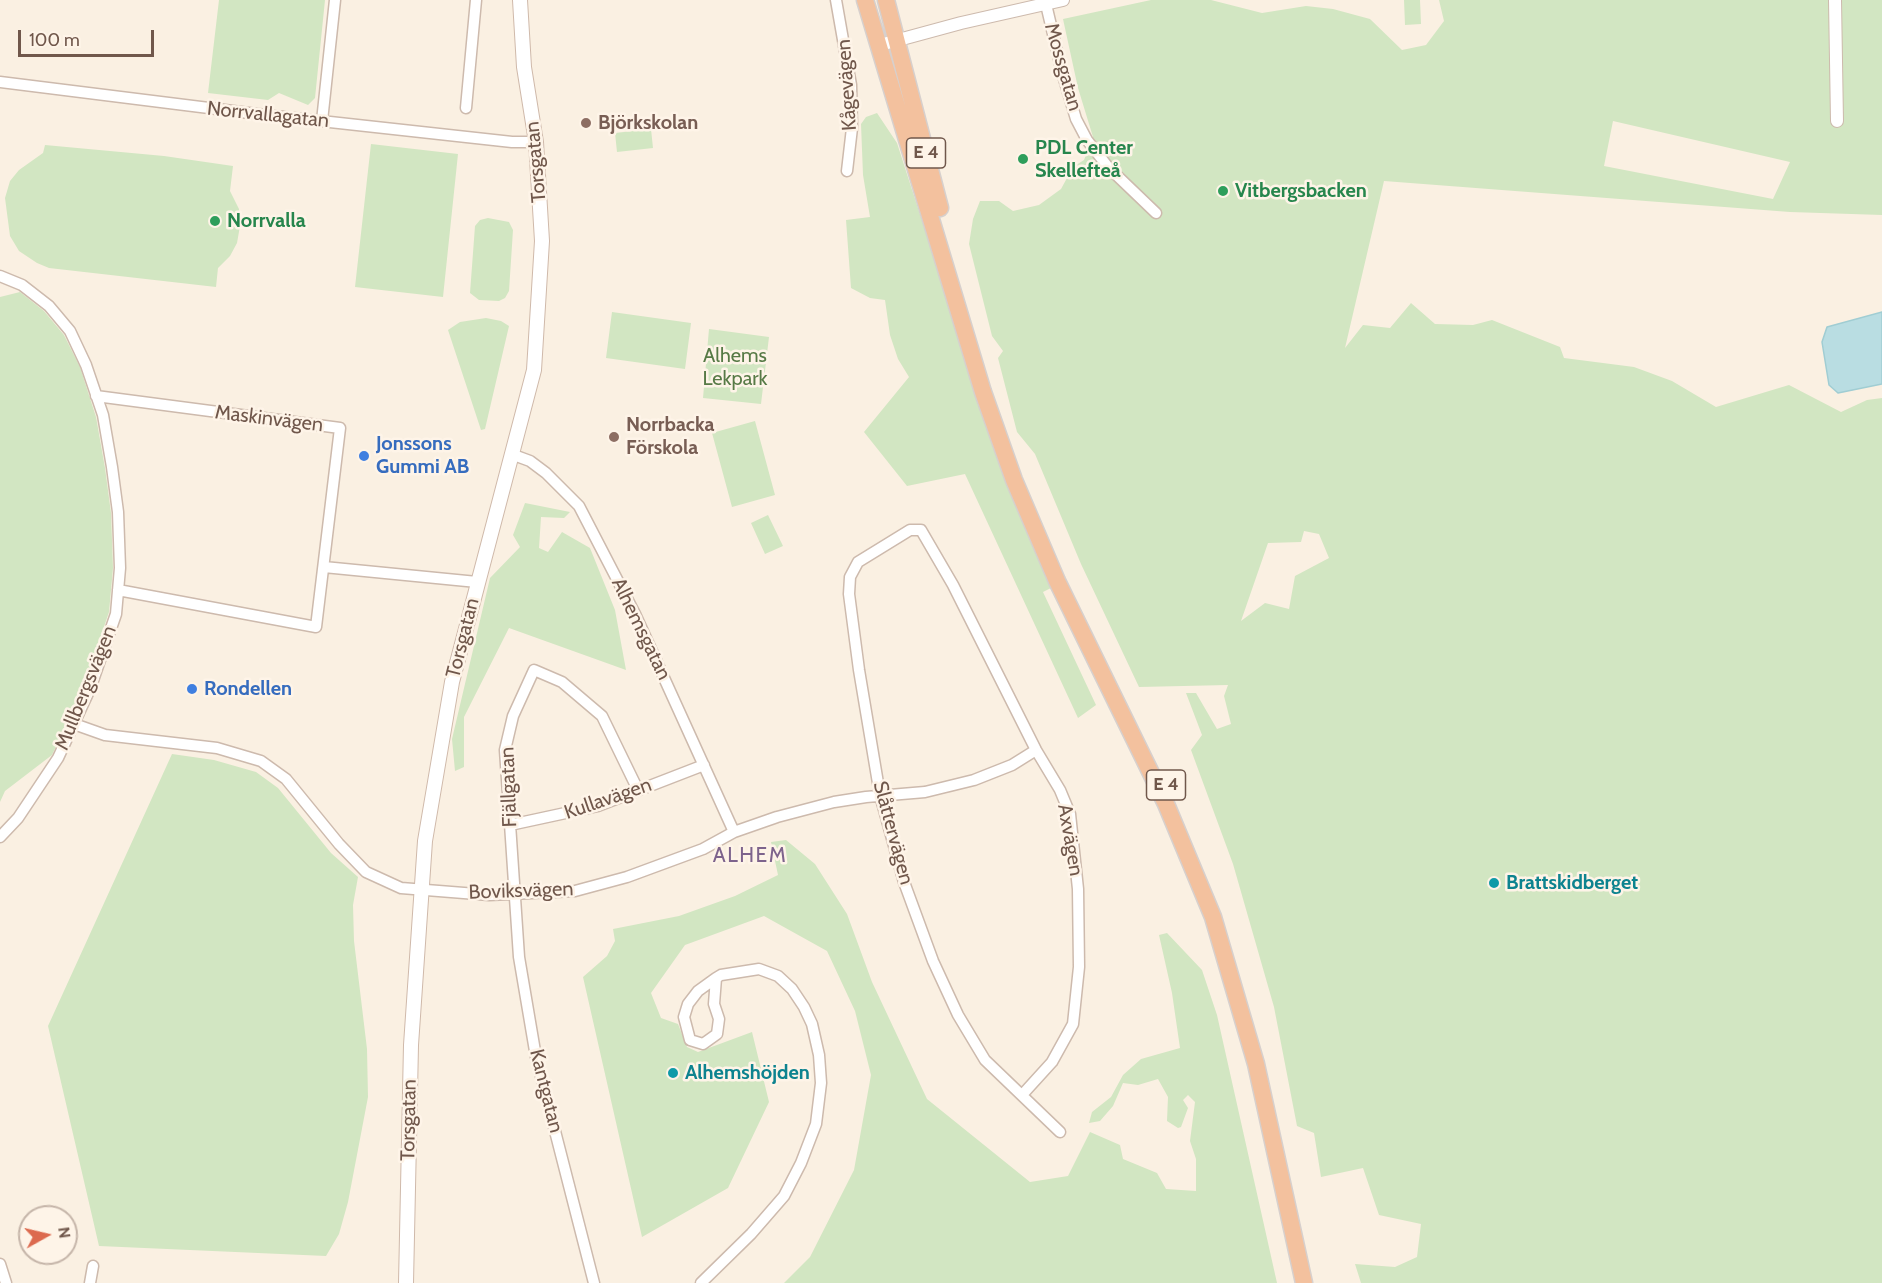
<!DOCTYPE html>
<meta charset="utf-8">
<style>
body{margin:0}
#map{position:relative;width:1882px;height:1283px;overflow:hidden;background:#faf0e2;font-family:Cabin,sans-serif}
canvas{display:block}
.north{position:absolute;left:18px;top:1205px;width:60px;height:60px;box-sizing:border-box;background:#fef4e8;border:2px solid #c5b5a9;border-radius:50%;rotate:82deg;font-size:16px;font-weight:700;line-height:24px;text-align:center;color:#70574b}
.north::after{content:'';display:block;margin:auto;width:21px;height:27px;background:#dc6a4f;clip-path:polygon(50% 0,100% 100%,50% 72%,0 100%)}
.scale{position:absolute;left:18px;top:30px;width:136px;height:27px;box-sizing:border-box;border:3px solid #70574b;border-top:0;padding-left:8px;font-size:18px;line-height:21px;white-space:nowrap;color:#70574b;-webkit-text-stroke:4px #fef4e8;paint-order:stroke}
</style>
<div id="map">
<canvas width="1882" height="1283"></canvas>
<div class="north">N</div>
<div class="scale">100 m</div>
</div>
<script>
const c = document.querySelector('canvas').getContext('2d');
c.lineJoin = 'round';
function paint(path, color) { c.fillStyle = color; c.fill(path, 'evenodd'); }
const toPath = rows => new Path2D(rows.map(r => 'M' + r).join(''));
function trace(path, color, width, dash) { c.strokeStyle = color; c.lineWidth = width; c.lineCap = dash ? 'butt' : 'round'; c.setLineDash(dash || []); c.stroke(path); }
function label(font, color, halo, rows, align = 'center') {
  c.font = font + ' Cabin,sans-serif'; c.lineWidth = 5; c.setLineDash([]); c.textBaseline = 'middle'; c.strokeStyle = halo; c.fillStyle = color; for (const [text, x, y, turn = 0] of rows) {
    c.save(); c.translate(x, y); c.rotate((+turn || 0) * Math.PI / 180); c.textAlign = isNaN(turn) ? turn : align; if (halo) c.strokeText(text, 0, 0); c.fillText(text, 0, 0); c.restore();
  }
}
paint(toPath([
 [219,0,325,0,315,98,308,105,279,93,268,100,208,93],
 [1151,0,1211,0,1262,13,1306,6,1333,9,1370,19,1402,50,1426,45,1444,21,1439,0,1882,0,1882,215,1790,212,1384,181,1345,348,1363,325,1390,328,1411,303,1435,324,1473,325,1492,320,1560,347,1564,358,1634,367,1672,381,1716,407,1789,385,1841,412,1867,400,1882,398,1882,1283,1361,1283,1355,1264,1395,1267,1417,1257,1421,1224,1379,1215,1363,1168,1321,1177,1314,1133,1297,1126,1274,1007,1233,864,1191,750,1202,735,1186,693,1196,693,1217,729,1231,724,1224,696,1228,685,1139,687,1081,564,1035,454,1017,432,998,358,1003,351,992,336,969,244,973,219,980,201,999,201,1013,211,1039,205,1061,189,1073,167,1084,160,1093,137,1078,88,1063,19],
 [1613,121,1790,162,1773,199,1604,166],
 [1304,531,1319,534,1329,558,1295,576,1289,609,1265,603,1241,621,1268,543,1301,542],
 [1404,0,1420,0,1421,24,1405,25],
 [877,113,897,143,1004,475,1053,587,1043,592,1096,705,1078,718,965,474,907,486,864,432,909,377,898,359,890,335,885,300,870,298,851,288,846,220,870,217,863,175,861,124,866,117],
 [651,129,653,148,617,152,615,133],
 [371,144,458,154,443,297,355,287],
 [45,145,164,156,233,166,230,191,239,209,240,226,237,243,230,256,218,268,216,287,49,268,37,263,19,251,10,236,5,198,10,181,19,170,43,153],
 [488,218,509,222,513,230,509,291,505,298,499,301,479,300,470,293,475,226,480,220],
 [20,292,44,311,64,335,80,367,96,417,105,468,111,513,113,568,109,612,84,686,52,755,5,791,0,802,0,297],
 [612,312,691,323,685,369,606,358],
 [486,318,501,321,509,326,485,429,481,430,448,330,460,322],
 [709,329,769,337,761,404,703,398],
 [755,421,775,495,732,507,712,433],
 [525,503,570,512,564,518,541,517,539,548,548,552,562,532,590,548,615,610,626,670,509,628,464,717,464,767,455,771,452,739,490,578,520,547,513,535],
 [768,515,783,546,765,554,751,523],
 [172,754,214,760,256,772,278,788,331,853,358,877,353,905,354,941,367,1049,368,1097,348,1202,339,1234,326,1256,99,1246,48,1026],
 [786,840,815,864,847,914,872,982,927,1099,1030,1182,1068,1176,1090,1132,1120,1145,1123,1159,1157,1173,1166,1189,1196,1191,1196,1159,1190,1141,1195,1102,1188,1095,1183,1100,1188,1108,1181,1127,1178,1128,1167,1121,1168,1097,1158,1079,1138,1085,1123,1083,1113,1106,1100,1121,1089,1123,1092,1112,1111,1097,1123,1075,1141,1059,1180,1048,1172,993,1159,935,1167,933,1202,970,1217,1015,1277,1283,784,1283,810,1257,854,1170,871,1075,855,1011,827,951,764,916,685,945,651,993,661,1018,678,1024,687,1047,698,1052,752,1032,769,1102,728,1188,642,1237,583,977,607,956,615,941,613,929,679,916,735,896,778,875,771,842]
]), '#d2e6c2');
const water = toPath([
 [1882,312,1882,384,1838,393,1829,385,1822,342,1827,327,1882,312]
]);
paint(water, '#b9dde2');
trace(water, '#a0cdd3', 1.5);
const minor = toPath([
 [836,0,851,85,852,128,847,171],
 [1045,0,1062,72,1076,119,1087,140,1108,167,1156,213],
 [0,82,257,114,512,142,536,142],
 [466,108,476,0],
 [322,121,335,0],
 [0,276,22,285,49,306,70,331,86,365,103,415,112,467,118,512,120,568,116,614,90,689,58,758,18,818,0,837],
 [96,396,340,428,316,627,118,590],
 [511,454,530,461,546,473,579,506,635,614,734,832],
 [324,567,477,582],
 [74,724,105,735,217,748,261,761,286,779,339,844,366,872,401,888,489,895,575,891,627,877,703,849,734,832,777,817,834,802,866,797,925,792,974,780,1012,765,1036,750],
 [510,825,598,806,704,765],
 [1022,1095,1052,1062,1073,1024,1079,967,1078,889,1070,814,1060,790,1036,750,953,585,921,530,910,530,858,562,850,577,849,594,859,670,880,795,904,882,933,961,958,1015,985,1060,1060,1132],
 [0,1264,6,1283],
 [90,1283,93,1266],
 [594,1283,536,1057,519,957,505,750,513,716,534,670,562,682,602,716,638,790],
 [701,1283,751,1234,784,1196,801,1163,816,1124,821,1083,819,1055,812,1024,804,1007,792,989,778,976,759,969,721,975,716,978,698,991,688,1004,684,1017,690,1040,703,1044,717,1034,719,1019,714,1004,716,978]
]);
const tertiary = toPath([
 [1835,0,1837,121],
 [880,45,961,23,1063,0]
]);
const secondary = toPath([
 [406,1283,411,1045,425,841,452,682,534,370,542,241,536,142,524,67,520,0]
]);
const trunk = toPath([
 [865,0,983,392,1014,480,1057,581,1166,804,1213,917,1256,1064,1304,1283],
 [886,0,940,208]
]);
trace(minor, '#cdbaad', 13);
trace(tertiary, '#cdbaad', 14);
trace(secondary, '#cfb9aa', 16);
trace(trunk, '#d7d0cd', 19);
trace(minor, '#fff', 10);
trace(tertiary, '#fff', 12);
trace(secondary, '#fff', 14);
trace(trunk, '#f3c19e', 16);
for (const [x, y, r, color] of [
 [586,123,6,"#8d6e63"],
 [1023,159,6,"#2e9e5b"],
 [1223,191,6,"#2e9e5b"],
 [215,221,6,"#2e9e5b"],
 [614,437,6,"#8d6e63"],
 [364,456,6,"#3f7fe0"],
 [192,689,6,"#3f7fe0"],
 [1494,883,6,"#0f9aa8"],
 [673,1073,6,"#0f9aa8"]
]) { const dot = new Path2D(); dot.arc(x, y, r, 0, 2 * Math.PI); c.fillStyle = color; c.fill(dot); trace(dot, '#fef4e8', 2); }
for (const [x, y, w] of [
 [926,153,39],
 [1166,785,39]
]) { const box = new Path2D(); box.roundRect(x - w / 2, y - 15, w, 30, 4.5); c.fillStyle = '#fef4e8'; c.fill(box); trace(box, '#70574b', 1.5); }
label('bold 18px', '#70574b', null, [
 ["E 4",926,153],
 ["E 4",1166,785]
]);
label('20px', '#70574b', '#fef4e8', [
 ["Mossgatan",1063,67,74],
 ["Kågevägen",847,85,-94],
 ["Norrvallagatan",268,115,6],
 ["Torsgatan",536,162,-95],
 ["Maskinvägen",269,419,7],
 ["Alhemsgatan",641,629,64],
 ["Torsgatan",463,638,-76],
 ["Mullbergsvägen",86,688,-68],
 ["Fjällgatan",509,787,-92],
 ["Kullavägen",608,799,-19],
 ["Slåttervägen",893,833,75],
 ["Axvägen",1070,840,80],
 ["Boviksvägen",521,891,-2],
 ["Kantgatan",546,1091,76],
 ["Torsgatan",409,1120,-89]
]);
label('bold 20px', '#785e54', '#fef4e8', [
 ["Björkskolan",598,123],
 ["Norrbacka",626,425],
 ["Förskola",626,448]
], 'left');
label('bold 20px', '#27864d', '#fef4e8', [
 ["PDL Center",1035,148],
 ["Skellefteå",1035,171],
 ["Vitbergsbacken",1235,191],
 ["Norrvalla",227,221]
], 'left');
label('20px', '#577a46', '#fef4e8', [
 ["Alhems",735,356],
 ["Lekpark",735,379]
]);
label('bold 20px', '#366cbe', '#fef4e8', [
 ["Jonssons",376,444],
 ["Gummi AB",376,467],
 ["Rondellen",204,689]
], 'left');
label('bold 20px', '#0d838f', '#fef4e8', [
 ["Brattskidberget",1506,883],
 ["Alhemshöjden",685,1073]
], 'left');
c.letterSpacing = '1.5px';
label('21px', '#7d638c', '#fef4e8', [
 ["ALHEM",750,856]
]);
c.letterSpacing = '0px';
</script>
